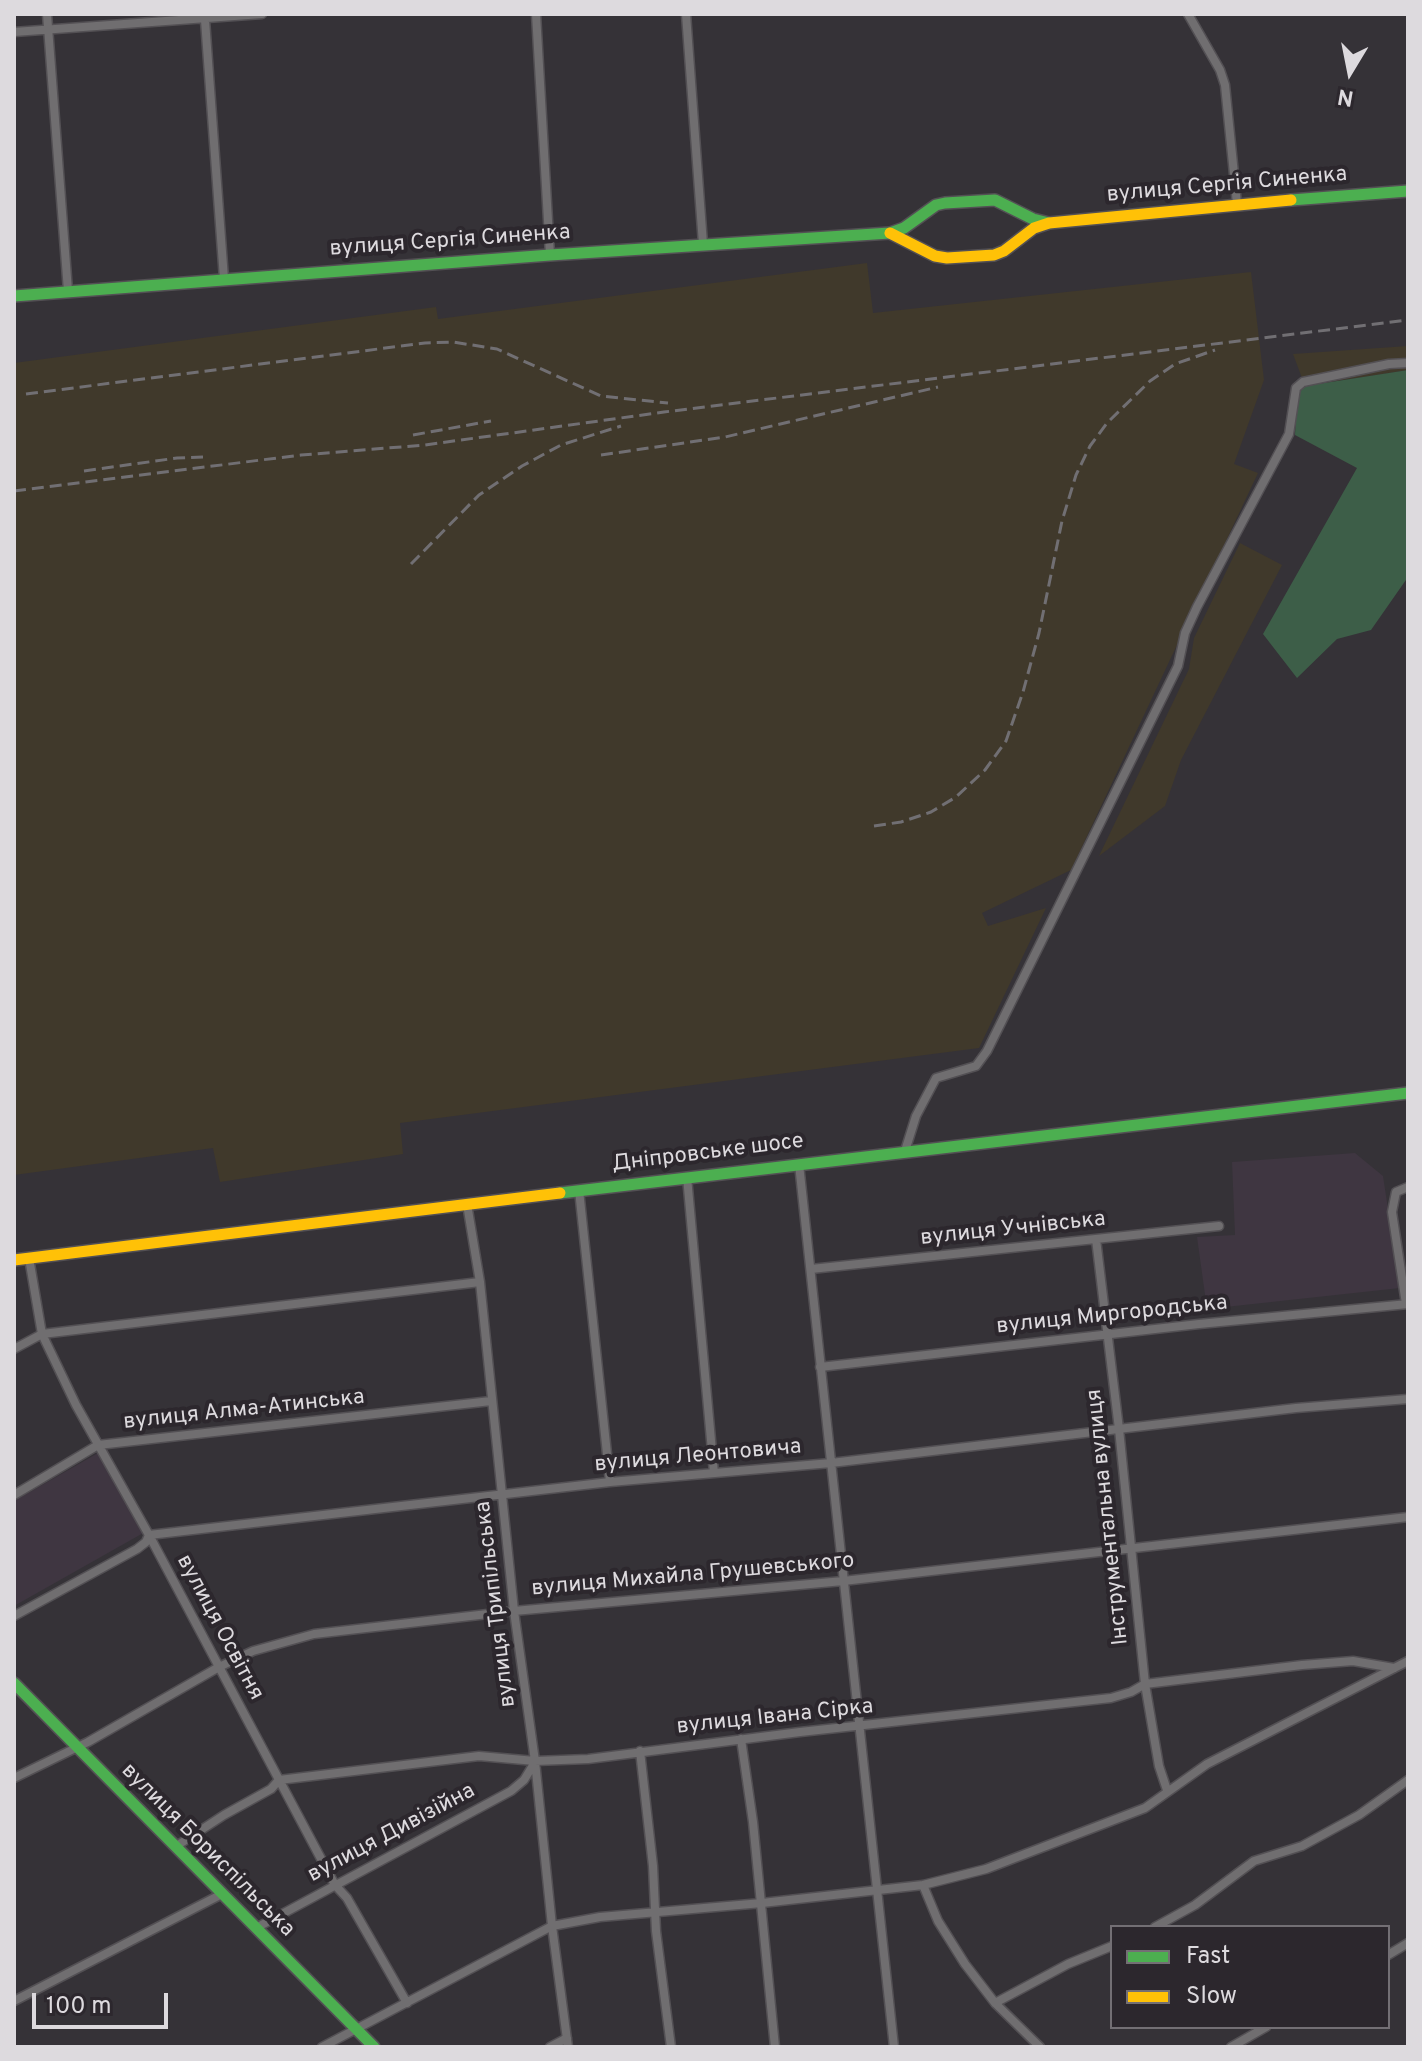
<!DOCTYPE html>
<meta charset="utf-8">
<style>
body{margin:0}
#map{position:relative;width:1422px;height:2061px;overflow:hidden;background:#353237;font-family:Overpass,sans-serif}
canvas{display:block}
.frame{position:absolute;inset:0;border:16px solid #dddade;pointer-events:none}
.legend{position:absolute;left:1110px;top:1925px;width:280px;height:104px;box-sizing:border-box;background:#2c272d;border:2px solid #736f74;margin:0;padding:10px 14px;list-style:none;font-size:24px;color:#dddade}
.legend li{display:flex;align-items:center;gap:16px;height:40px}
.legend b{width:40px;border:2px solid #736f74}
.north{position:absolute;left:1310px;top:32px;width:80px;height:80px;-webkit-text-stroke:6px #2c272d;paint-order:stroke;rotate:190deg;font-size:22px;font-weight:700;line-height:32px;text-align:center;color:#dddade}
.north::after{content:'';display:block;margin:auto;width:28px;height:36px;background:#dddade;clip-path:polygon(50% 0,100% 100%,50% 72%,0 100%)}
.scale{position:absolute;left:32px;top:1993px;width:136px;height:36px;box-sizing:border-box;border:4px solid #dddade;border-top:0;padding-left:10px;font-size:24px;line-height:28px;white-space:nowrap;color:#dddade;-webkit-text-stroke:6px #2c272d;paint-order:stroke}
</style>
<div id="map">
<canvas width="1422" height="2061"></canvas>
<div class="frame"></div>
<ul class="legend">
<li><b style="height:10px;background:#4caf50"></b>Fast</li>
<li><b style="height:10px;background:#ffc107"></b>Slow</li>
</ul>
<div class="north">N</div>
<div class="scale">100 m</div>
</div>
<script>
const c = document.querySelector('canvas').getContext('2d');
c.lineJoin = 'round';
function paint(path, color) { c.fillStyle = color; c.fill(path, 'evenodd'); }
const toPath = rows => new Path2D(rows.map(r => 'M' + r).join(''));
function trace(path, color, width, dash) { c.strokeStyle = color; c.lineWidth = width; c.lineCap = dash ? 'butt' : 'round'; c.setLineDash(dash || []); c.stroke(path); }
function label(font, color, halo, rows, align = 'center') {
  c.font = font + ' Overpass,sans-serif'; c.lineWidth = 8; c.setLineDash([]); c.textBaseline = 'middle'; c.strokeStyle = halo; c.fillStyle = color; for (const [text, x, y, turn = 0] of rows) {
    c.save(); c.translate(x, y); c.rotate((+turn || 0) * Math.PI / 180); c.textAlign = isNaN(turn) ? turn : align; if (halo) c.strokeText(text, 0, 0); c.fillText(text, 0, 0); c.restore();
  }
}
paint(toPath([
 [867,263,873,313,1251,272,1264,380,1234,464,1258,473,1071,870,982,913,988,926,1046,908,979,1048,400,1123,403,1154,220,1182,213,1148,14,1175,14,363,436,307,438,319],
 [1408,346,1408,370,1305,386,1293,354],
 [1240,543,1282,565,1181,760,1165,806,1099,856,1189,669,1194,638]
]), '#40392b');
paint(toPath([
 [1355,1153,1383,1176,1400,1288,1207,1309,1197,1237,1235,1235,1232,1162],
 [98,1453,145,1532,14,1606,14,1501]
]), '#3f3641');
paint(toPath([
 [1408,370,1408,577,1371,630,1337,639,1297,678,1263,634,1357,468,1295,435,1297,395,1305,386]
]), '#3d5e48');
const street = toPath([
 [47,14,68,291],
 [536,14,550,255],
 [686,14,703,244],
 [1188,14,1220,70,1225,85,1237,204],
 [205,20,224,279],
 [14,32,262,14],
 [905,1151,916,1116,936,1078,976,1066,987,1051,1178,666,1185,633,1197,607,1289,434,1296,388,1303,382,1389,364,1408,363],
 [799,1164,894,2047],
 [687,1177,714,1473],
 [579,1190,610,1482],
 [467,1204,480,1282,514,1611,535,1761,552,1926,568,2047],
 [1096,1239,1119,1429,1145,1684,1159,1766,1167,1790],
 [29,1258,42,1334,76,1405,149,1535,335,1885,347,1898,407,2003],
 [811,1269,1219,1226],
 [1406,1304,1392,1212,1396,1192,1408,1187],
 [14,1349,42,1334,480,1282],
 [820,1367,1199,1324,1408,1304],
 [14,1495,98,1445,491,1401],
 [14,1616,137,1549,146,1542,149,1535,610,1482,831,1463,1296,1408,1408,1399],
 [741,1739,753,1822,775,2047],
 [640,1751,653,1866,656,1931,671,2047],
 [14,1778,88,1742,219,1667,253,1651,314,1634,514,1611,843,1581,1408,1517],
 [175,1847,224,1815,271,1789,279,1780,479,1756,535,1761,588,1759,800,1732,1111,1698,1131,1692,1145,1684,1302,1665,1353,1661,1394,1668],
 [923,1885,938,1921,965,1964,995,2003,1040,2047],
 [1155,1927,1195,1905,1254,1861,1302,1846,1359,1815,1408,1780],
 [256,1928,511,1791,524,1780,535,1762],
 [1388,1955,1408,1943],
 [14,2001,222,1894],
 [995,2003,1068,1964,1112,1946],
 [322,2047,552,1926,600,1917,762,1903,923,1885,986,1869,1145,1808,1207,1764,1408,1661],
 [550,2047,567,2038],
 [1231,2047,1266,2027]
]);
const fast = toPath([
 [1291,200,1408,191],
 [14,296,550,255,890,233,904,228,936,205,945,203,995,200,1033,219,1049,223],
 [560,1193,1408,1093],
 [14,1683,374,2047]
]);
const slow = toPath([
 [890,233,935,256,947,258,994,255,1004,251,1034,228,1049,223,1291,200],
 [14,1260,560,1193]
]);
trace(street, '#535054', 11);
trace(fast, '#535054', 14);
trace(slow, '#535054', 14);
trace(street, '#706e70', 8);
trace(fast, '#4caf50', 11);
trace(slow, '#ffc107', 11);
trace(toPath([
 [26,394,425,343,453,342,497,349,601,396,668,403],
 [413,435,491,421],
 [601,455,725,437,938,387],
 [84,471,177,458,203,457],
 [14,491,301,455,425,445,664,412,1408,320],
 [411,564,479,495,522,466,561,445,621,426],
 [874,826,901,822,931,812,956,797,985,770,1006,741,1023,692,1039,633,1062,521,1076,475,1090,446,1107,423,1150,381,1175,364,1215,350]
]), '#716f73', 3, [12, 6]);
label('22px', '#dddade', '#2c272d', [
 ["вулиця Сергія Синенка",1227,186,-5],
 ["вулиця Сергія Синенка",450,242,-4],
 ["Дніпровське шосе",708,1154,-7],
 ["вулиця Учнівська",1013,1230,-6],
 ["вулиця Миргородська",1112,1316,-6],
 ["вулиця Алма-Атинська",244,1411,-6],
 ["вулиця Леонтовича",698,1457,-5],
 ["Інструментальна вулиця",1109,1517,-96],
 ["вулиця Михайла Грушевського",693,1576,-5],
 ["вулиця Трипільська",497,1604,-97],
 ["вулиця Освітня",219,1628,62],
 ["вулиця Івана Сірка",775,1718,-6],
 ["вулиця Дивізійна",392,1834,-28],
 ["вулиця Бориспільська",207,1851,45]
]);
</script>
